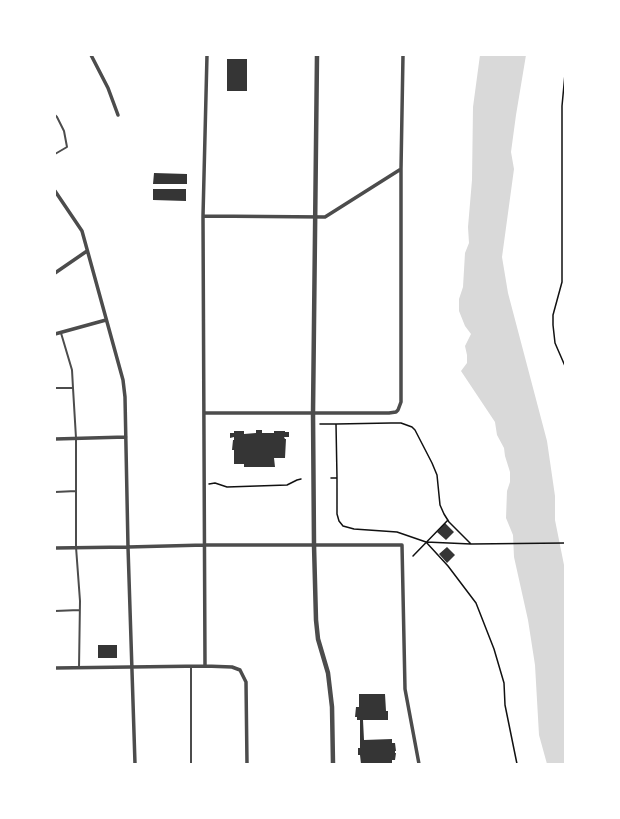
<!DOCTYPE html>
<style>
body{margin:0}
#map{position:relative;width:620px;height:819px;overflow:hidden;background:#fff;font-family:"Playfair Display",serif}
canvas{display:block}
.frame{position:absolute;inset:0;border:56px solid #fff;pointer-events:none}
</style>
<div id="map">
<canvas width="620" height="819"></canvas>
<div class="frame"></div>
</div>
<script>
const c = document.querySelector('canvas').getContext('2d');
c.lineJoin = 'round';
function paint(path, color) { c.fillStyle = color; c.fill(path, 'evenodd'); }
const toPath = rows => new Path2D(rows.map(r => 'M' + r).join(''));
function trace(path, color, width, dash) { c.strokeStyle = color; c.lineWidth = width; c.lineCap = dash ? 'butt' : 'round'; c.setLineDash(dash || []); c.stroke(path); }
paint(toPath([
 [480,55,526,55,516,115,511,152,514,169,502,257,508,293,547,441,555,496,555,520,565,570,565,764,547,764,539,735,535,665,528,620,514,557,513,535,506,518,507,491,510,482,510,472,505,456,504,448,497,435,495,422,461,371,467,363,467,355,465,346,471,334,465,326,459,311,459,299,463,287,465,253,469,243,468,227,472,180,473,107]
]), '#d9d9d9');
paint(toPath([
 [227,59,247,59,247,91,227,91],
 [154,173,187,174,187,184,153,184],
 [153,189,186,189,186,201,153,200],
 [256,430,262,430,262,433,274,433,274,431,285,431,285,432,289,432,289,437,284,437,285,439,286,439,285,458,274,458,275,467,244,467,244,464,234,464,234,450,232,450,233,440,234,440,234,437,230,438,230,433,234,433,234,431,244,431,244,434,256,433],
 [445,523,454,532,446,540,437,532],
 [447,547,455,555,447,563,439,554],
 [98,645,117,645,117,658,98,658],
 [359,694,385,694,386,711,388,711,388,720,363,720,364,740,392,739,392,743,395,743,396,751,395,751,395,753,396,753,395,760,392,760,392,764,361,764,360,755,358,755,358,748,360,748,360,720,357,720,357,717,355,717,356,707,359,707]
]), '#353535');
trace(toPath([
 [565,74,562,106,562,282,553,315,553,325,555,343,565,366],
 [320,424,336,424,391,423,401,423,412,427,415,430,432,463,437,475,440,505,444,514,449,522,471,544],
 [336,424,337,478,337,514,339,521,343,526,354,529,397,532,426,542,471,544,565,543],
 [331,478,337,478],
 [209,484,215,483,227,487,287,485,297,480,301,479],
 [426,542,448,566,476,603,494,649,504,683,505,705,517,764],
 [413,556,448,520]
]), '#111', 1.5);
trace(toPath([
 [55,115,57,117,64,131,67,147,55,154],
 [61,333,72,370,73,388],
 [55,388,73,388,76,438,76,547,80,601,79,668],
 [55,492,76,491],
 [55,611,79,610],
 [191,764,191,666]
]), '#4c4c4c', 2);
trace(toPath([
 [91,55,108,88,118,115],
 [55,191,82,231,123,380,125,397,128,547,135,764],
 [203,216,325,217,401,169],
 [55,273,87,251],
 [55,334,106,320],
 [205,413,389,413,396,412,398,410,401,402,401,169,403,55],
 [55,439,126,437],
 [55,548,128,547,205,545,402,545,405,689,419,764],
 [205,666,203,216,207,55],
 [55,668,205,666,232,667,240,670,246,682,247,764]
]), '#4c4c4c', 3.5);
trace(toPath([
 [317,55,313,413,314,545,316,620,318,639,328,673,332,707,333,764]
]), '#4c4c4c', 4.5);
</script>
